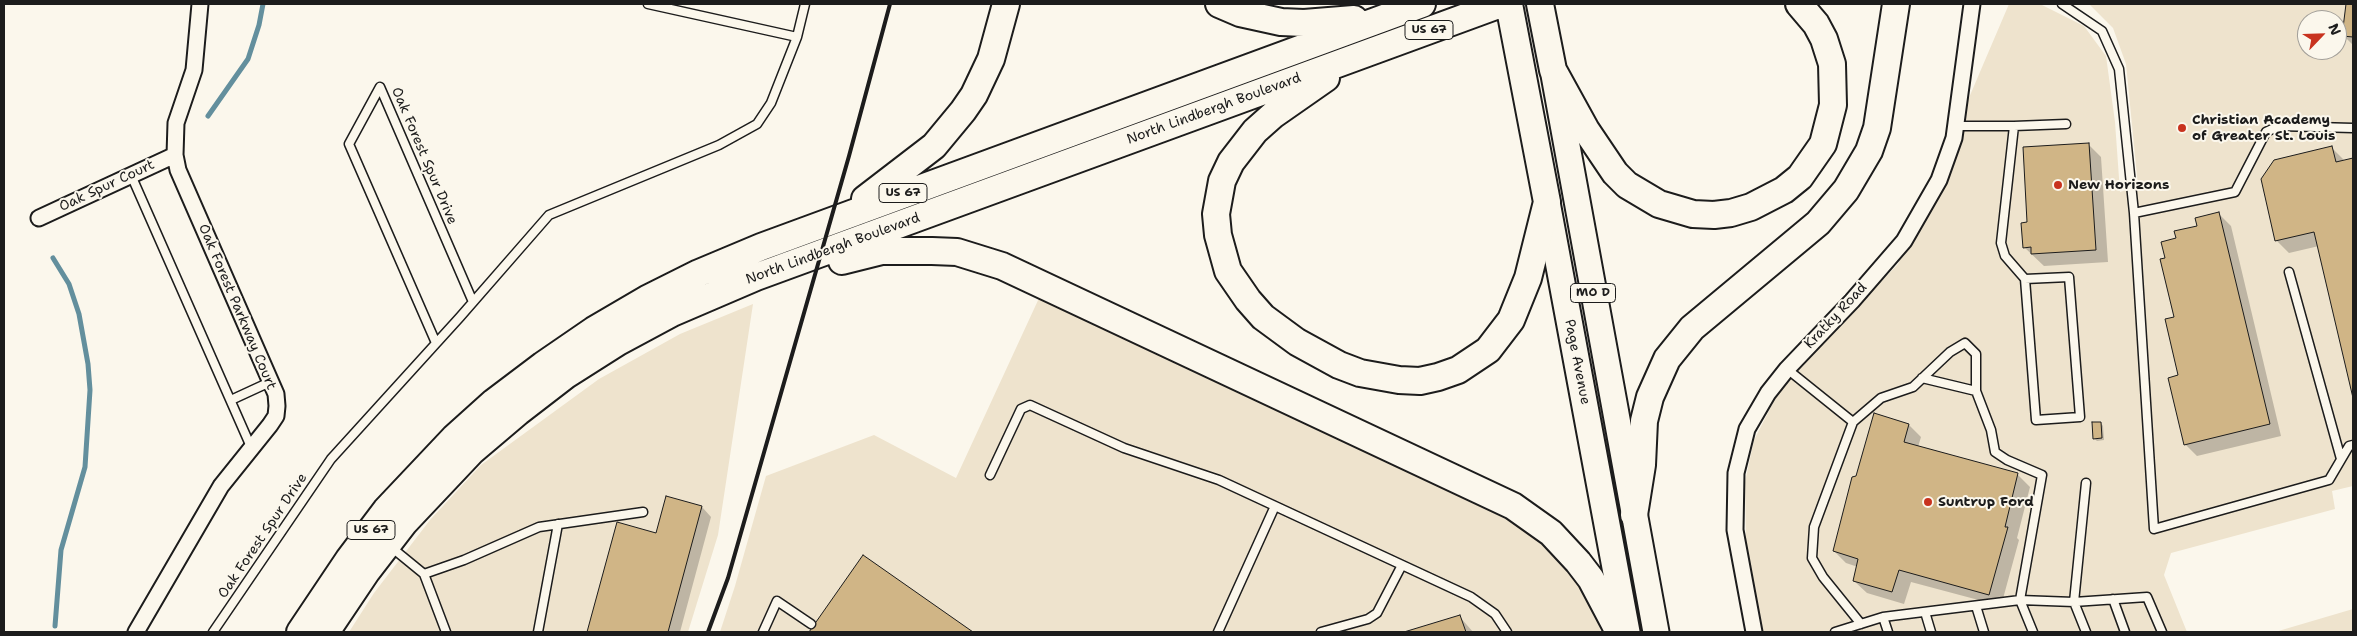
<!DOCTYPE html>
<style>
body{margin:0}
#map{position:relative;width:2357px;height:636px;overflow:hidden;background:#fbf7ec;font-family:"Shantell Sans",sans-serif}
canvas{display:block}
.frame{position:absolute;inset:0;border:5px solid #1c1c1c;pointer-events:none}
.north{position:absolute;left:2297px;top:10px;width:50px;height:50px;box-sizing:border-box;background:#fbf7ec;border:1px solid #a29f99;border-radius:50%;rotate:66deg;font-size:14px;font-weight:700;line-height:20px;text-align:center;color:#1c1c1c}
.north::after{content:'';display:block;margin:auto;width:18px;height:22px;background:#c8321e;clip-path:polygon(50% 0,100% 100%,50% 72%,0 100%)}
</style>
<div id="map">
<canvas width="2357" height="636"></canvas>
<div class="frame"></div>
<div class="north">N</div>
</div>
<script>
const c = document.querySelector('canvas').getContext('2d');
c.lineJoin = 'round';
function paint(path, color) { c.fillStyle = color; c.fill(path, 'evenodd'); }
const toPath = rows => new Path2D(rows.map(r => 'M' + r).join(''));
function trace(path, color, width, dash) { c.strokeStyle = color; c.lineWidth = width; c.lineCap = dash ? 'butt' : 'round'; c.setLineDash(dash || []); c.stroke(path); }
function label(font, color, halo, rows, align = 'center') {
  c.font = font + ' "Shantell Sans",sans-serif'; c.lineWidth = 4; c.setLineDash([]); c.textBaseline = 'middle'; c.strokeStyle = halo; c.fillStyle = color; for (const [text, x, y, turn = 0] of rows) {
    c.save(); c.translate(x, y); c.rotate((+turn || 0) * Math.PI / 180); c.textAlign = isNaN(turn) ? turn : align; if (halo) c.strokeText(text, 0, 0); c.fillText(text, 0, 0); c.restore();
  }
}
paint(toPath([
 [2009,4,2040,4,2084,26,2106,56,2115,122,2120,192,2138,186,2126,64,2113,28,2089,4,2353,4,2353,486,2332,491,2335,509,2171,553,2164,575,2187,632,1763,632,1746,540,1745,482,1754,440,1776,397,1812,354,1898,264],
 [2307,20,2337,20,2337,50,2307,50],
 [1040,296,1490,506,1537,533,1588,590,1601,632,720,632,735,586,766,476,874,435,956,478],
 [753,304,718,535,688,632,349,632,374,593,430,520,481,465,599,379,680,334],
 [2353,609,2353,632,2275,632]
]), '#eee3cd');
paint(toPath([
 [2347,4,2353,4,2353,45,2343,35],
 [2088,144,2101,157,2108,262,2044,266,2024,247],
 [2332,148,2345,161,2353,159,2353,393,2319,246,2289,253,2276,240],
 [2219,214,2231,226,2281,436,2197,456,2185,444,2175,318,2166,259,2178,239],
 [2101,423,2103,426,2104,440,2097,441,2094,438],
 [1909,425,1921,437,1918,447,2018,475,2030,487,2017,538,2019,540,2001,606,1911,582,1904,604,1867,593,1854,581,1858,567,1846,563,1834,551,1857,478],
 [702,507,711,517,680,632,588,632,618,524,657,534],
 [863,557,971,632,811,632],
 [1460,617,1473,632,1408,632]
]), '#0003');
trace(toPath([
 [208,116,248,59,259,25,263,4],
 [53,258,69,284,79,314,88,364,90,390,85,467,61,550,55,626]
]), '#638f9d', 5);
const building = toPath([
 [2346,4,2353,4,2353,37,2342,36,2346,4],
 [2089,143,2096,250,2031,254,2031,247,2023,248,2021,223,2027,222,2023,147,2089,143],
 [2332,146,2336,162,2353,158,2353,398,2314,232,2275,241,2261,179,2274,160,2332,146],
 [2219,212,2270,424,2184,445,2168,378,2178,375,2165,319,2174,317,2160,259,2165,258,2161,242,2176,238,2174,231,2197,226,2195,218,2219,212],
 [1874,413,1909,424,1904,442,2018,473,2005,527,2008,527,1989,595,1899,570,1892,592,1853,581,1858,559,1833,551,1852,477,1856,476,1874,413],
 [2092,422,2101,422,2102,438,2093,439,2092,422],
 [666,496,702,506,668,632,587,632,617,522,656,533,666,496],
 [863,555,973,632,809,632,863,555],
 [1460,615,1466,632,1404,632,1460,615]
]);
paint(building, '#d0b586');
trace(building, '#1c1c1c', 1);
const service = toPath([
 [648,4,797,37],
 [2062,4,2102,31,2119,69,2134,213,2235,192,2266,132,2279,126,2353,128],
 [1955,126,2014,126,2001,243,2005,256,2025,279,2069,277,2080,417,2036,420,2025,279],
 [2014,126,2066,124],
 [131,175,251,447],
 [2134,213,2154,529,2329,480,2349,446,2353,445],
 [2289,272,2341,459],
 [436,343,349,144,380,87,473,302],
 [1787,369,1853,422],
 [1922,378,1976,391],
 [231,400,270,382],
 [990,475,1021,409,1030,405,1124,448,1219,480,1471,597,1495,614,1507,632],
 [2086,483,2074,602,2086,632],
 [391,547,424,574,464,560,539,527,643,512],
 [424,574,446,632],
 [2113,599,2125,632],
 [1976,606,1984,632],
 [1925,612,1931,632],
 [1883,617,1888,632],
 [1861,624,1823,577,1812,558,1814,527,1853,422,1881,398,1913,387,1950,352,1965,343,1976,354,1976,391,1991,430,1995,452,2007,460,2042,475,2020,600,2033,632],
 [213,632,331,459,460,317,549,215,719,145,757,124,771,103,797,37,805,4],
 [538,632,558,524],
 [763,632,777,601,811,624],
 [1218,632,1275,506],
 [1321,632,1368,619,1377,613,1402,565],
 [1835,632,1883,617,2020,600,2074,602,2147,597,2162,632]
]);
const minor = toPath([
 [39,218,175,155],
 [136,632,221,486,270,425,276,416,277,406,276,394,178,170,175,155,176,123,194,70,200,4],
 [1754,632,1735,530,1736,473,1747,429,1768,393,1787,369,1852,301,1904,241,1939,180,1954,138,1972,4]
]);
const primary = toPath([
 [1554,75,1656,632],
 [1547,202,1627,632]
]);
const trunk = toPath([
 [1219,4,1240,13,1281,22,1304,23,1354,19],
 [1540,4,1553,70,1586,130,1615,173,1627,185,1659,204,1693,214,1714,215,1731,213,1751,207,1784,190,1800,177,1823,144,1833,105,1832,64,1824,39,1816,24,1799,4],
 [1326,78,1273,115,1255,131,1231,162,1222,181,1216,214,1218,235,1228,271,1248,300,1263,317,1297,342,1339,365,1360,373,1399,380,1420,381,1438,377,1458,370,1488,350,1511,320,1528,278,1547,202,1509,4],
 [865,199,934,146,963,111,974,95,991,59,1006,4],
 [842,261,882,251,932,251,957,252,1002,266,1513,506,1551,533,1578,562,1591,579,1619,632],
 [1634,515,1642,465,1644,421,1650,397,1667,359,1692,328,1818,223,1846,190,1869,151,1877,128,1896,4],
 [300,632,349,559,386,510,454,438,494,402,543,365,594,330,647,299,699,273,761,247,1422,4],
 [326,632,367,571,404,523,472,451,518,412,566,375,618,342,672,313,756,277,1501,4]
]);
trace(service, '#1c1c1c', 11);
trace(minor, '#1c1c1c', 19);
trace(primary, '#1c1c1c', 29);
trace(trunk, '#1c1c1c', 30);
trace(service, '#fbf7ec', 8);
trace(minor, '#fbf7ec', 15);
trace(primary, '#fbf7ec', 25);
trace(trunk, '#fbf7ec', 26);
trace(toPath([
 [708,632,728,578,849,156,890,4]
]), '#1c1c1c', 4);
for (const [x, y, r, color] of [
 [2182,128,5,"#c8321e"],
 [2058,185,5,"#c8321e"],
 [1928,502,5,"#c8321e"]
]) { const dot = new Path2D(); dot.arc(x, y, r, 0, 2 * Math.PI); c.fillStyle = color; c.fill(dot); trace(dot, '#fbf7ec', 2); }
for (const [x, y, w] of [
 [1429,30,48],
 [903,193,48],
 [1593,293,45],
 [371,530,48]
]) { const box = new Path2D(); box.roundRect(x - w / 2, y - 9.5, w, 19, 4); c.fillStyle = '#fbf7ec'; c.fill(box); trace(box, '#1c1c1c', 1); }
label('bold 12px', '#1c1c1c', null, [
 ["US 67",1429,30],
 ["US 67",903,193],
 ["MO D",1593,293],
 ["US 67",371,530]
]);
label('14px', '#1c1c1c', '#fbf7ec', [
 ["North Lindbergh Boulevard",1214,109,-20],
 ["Oak Forest Spur Drive",424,156,67],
 ["Oak Spur Court",107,186,-25],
 ["North Lindbergh Boulevard",833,249,-20],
 ["Oak Forest Parkway Court",237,307,67],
 ["Kratky Road",1836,316,-47],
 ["Page Avenue",1577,362,79],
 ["Oak Forest Spur Drive",263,536,-56]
]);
label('bold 14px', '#1c1c1c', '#fbf7ec', [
 ["Christian Academy",2192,120],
 ["of Greater St. Louis",2192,136],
 ["New Horizons",2068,185],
 ["Suntrup Ford",1938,502]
], 'left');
</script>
